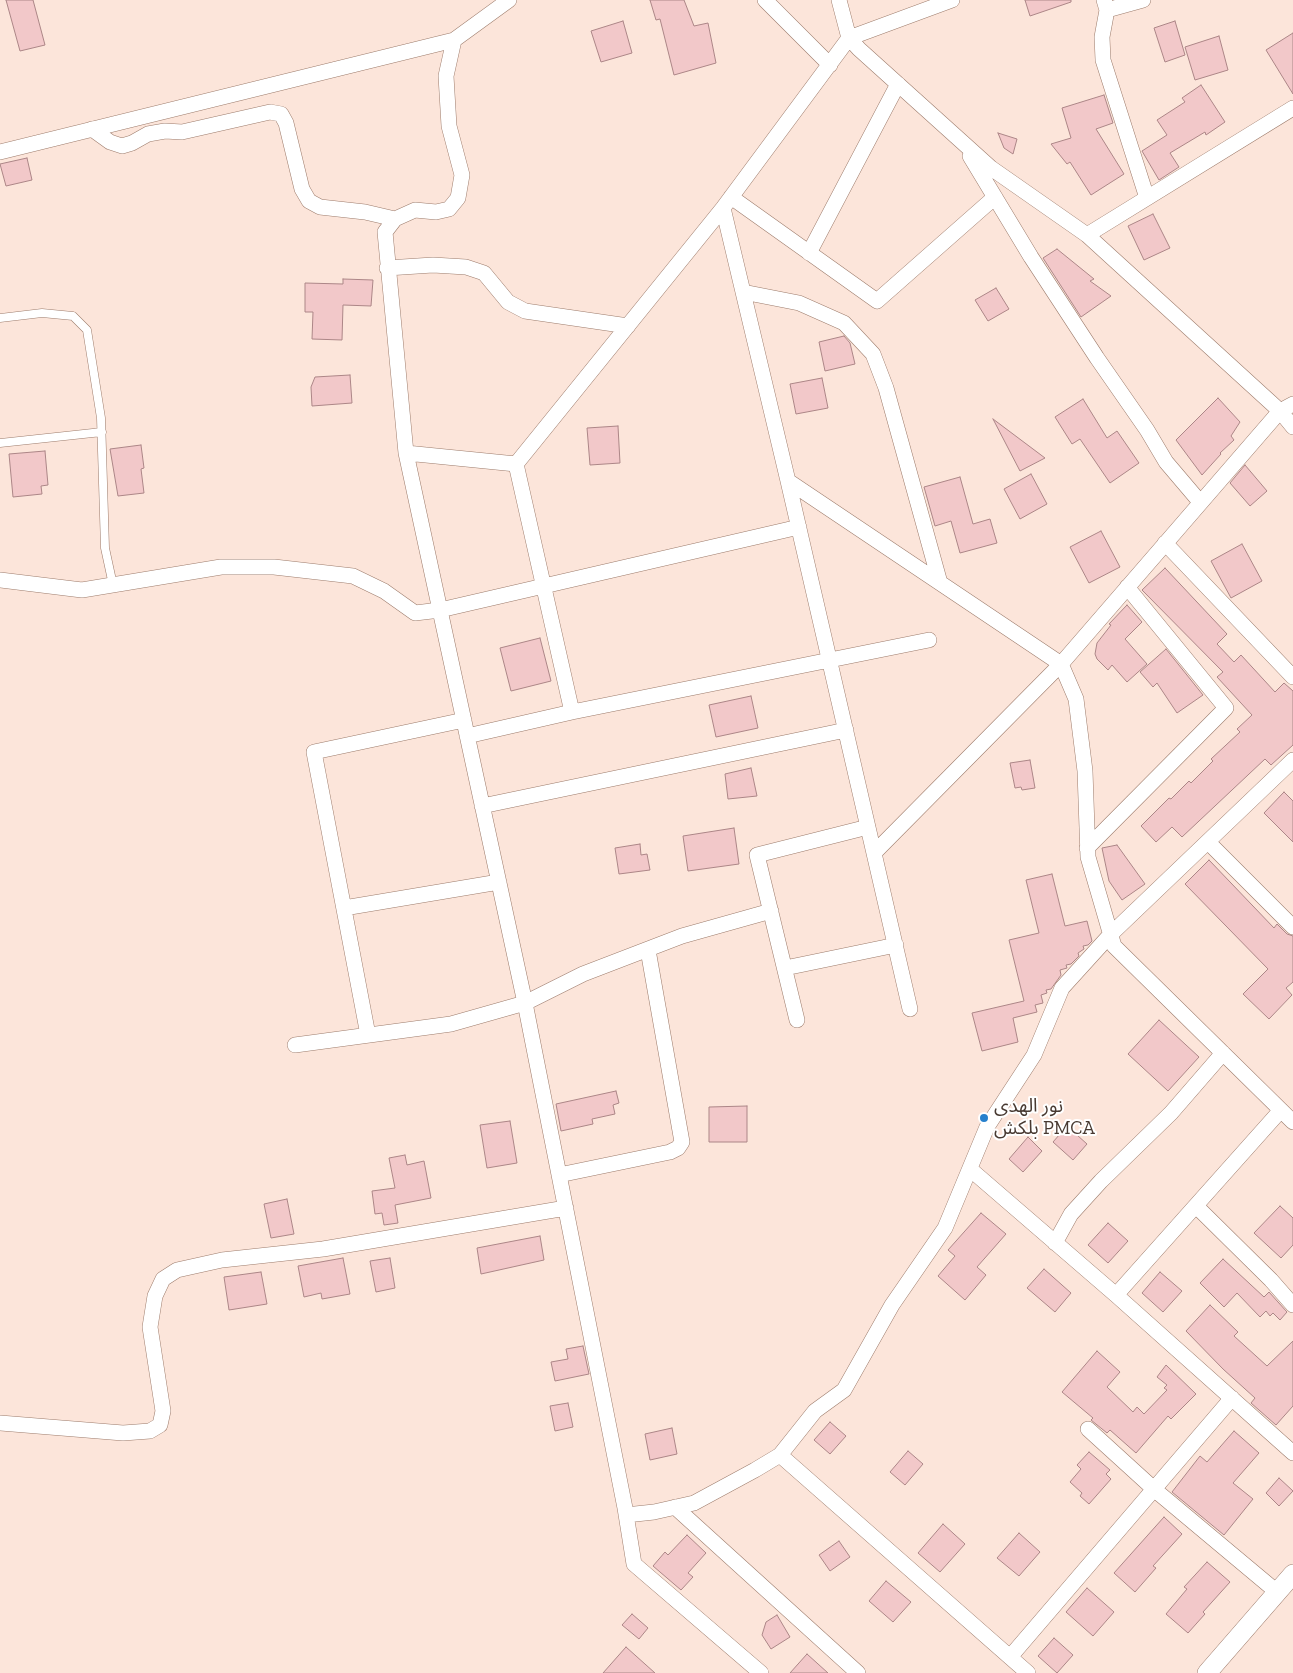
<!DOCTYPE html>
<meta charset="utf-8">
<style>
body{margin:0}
canvas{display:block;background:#fce5da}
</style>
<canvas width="1293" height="1673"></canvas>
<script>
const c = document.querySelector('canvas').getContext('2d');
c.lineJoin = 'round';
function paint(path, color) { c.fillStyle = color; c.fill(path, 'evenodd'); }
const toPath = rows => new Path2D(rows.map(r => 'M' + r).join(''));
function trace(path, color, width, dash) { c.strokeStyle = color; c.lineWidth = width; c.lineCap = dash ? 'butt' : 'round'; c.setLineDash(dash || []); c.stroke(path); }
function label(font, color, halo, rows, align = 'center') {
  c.font = font + ' "Zilla Slab","Noto Sans Arabic",serif'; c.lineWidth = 4; c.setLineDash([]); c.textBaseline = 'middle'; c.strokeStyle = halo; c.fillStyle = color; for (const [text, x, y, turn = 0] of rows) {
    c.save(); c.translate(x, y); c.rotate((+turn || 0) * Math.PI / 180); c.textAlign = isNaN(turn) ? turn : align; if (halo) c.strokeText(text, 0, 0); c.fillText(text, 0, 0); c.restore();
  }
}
const building = toPath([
 [6,0,33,0,45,45,20,51,6,0],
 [650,0,684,0,694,26,708,23,716,63,674,75,660,19,656,20,650,0],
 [1025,0,1071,0,1071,2,1030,16,1025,0],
 [623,21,632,53,601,62,591,31,623,21],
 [1175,21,1185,55,1165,62,1154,28,1175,21],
 [1293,33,1293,94,1266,50,1293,33],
 [1219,36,1228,70,1195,80,1185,47,1219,36],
 [1201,85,1225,122,1206,135,1205,132,1170,153,1179,167,1159,180,1142,151,1167,135,1157,120,1185,102,1182,98,1201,85],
 [1104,95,1113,123,1096,129,1124,174,1091,195,1070,162,1067,164,1051,144,1071,138,1062,108,1104,95],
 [998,133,1017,139,1013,154,1004,148,998,133],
 [27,158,32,180,6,186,0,164,27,158],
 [1153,214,1170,248,1144,260,1128,226,1153,214],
 [1057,249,1094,279,1090,281,1111,296,1081,317,1043,258,1057,249],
 [343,279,373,280,371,306,343,305,342,340,312,339,313,312,305,312,305,283,343,284,343,279],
 [996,288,1009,309,988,321,975,300,996,288],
 [844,336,850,343,855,364,825,371,819,342,844,336],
 [350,375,352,403,312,406,311,387,315,377,350,375],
 [822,378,828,408,796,414,790,384,822,378],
 [1218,398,1240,422,1231,436,1234,440,1220,453,1221,454,1202,475,1176,440,1218,398],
 [1083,399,1107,438,1117,431,1139,463,1110,483,1080,439,1072,444,1055,417,1083,399],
 [993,419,1045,458,1020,471,993,419],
 [618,426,620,463,590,465,587,428,618,426],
 [141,445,144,468,141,469,144,493,118,496,110,449,141,445],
 [45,451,48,485,41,486,42,494,13,497,9,454,45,451],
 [1245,465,1267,491,1250,506,1230,483,1245,465],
 [1031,474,1047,504,1020,519,1004,489,1031,474],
 [960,477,973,524,990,519,997,543,960,553,951,521,935,526,924,487,960,477],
 [1101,531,1120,567,1089,583,1070,547,1101,531],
 [1242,544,1262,581,1231,598,1211,561,1242,544],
 [1165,568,1227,634,1217,644,1234,662,1241,655,1275,692,1284,683,1293,691,1293,745,1271,765,1265,759,1182,837,1172,827,1156,842,1141,826,1169,798,1171,799,1189,781,1191,783,1213,761,1211,759,1240,732,1237,729,1252,715,1217,677,1223,672,1142,590,1165,568],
 [1127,605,1142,622,1125,639,1147,664,1127,682,1112,665,1108,670,1097,659,1095,654,1097,643,1111,625,1109,624,1127,605],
 [540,638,551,681,511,691,500,648,540,638],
 [1166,649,1203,695,1177,713,1157,683,1153,687,1140,672,1166,649],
 [751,696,758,728,716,737,709,705,751,696],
 [1030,760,1035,788,1022,790,1021,787,1015,788,1010,763,1030,760],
 [751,768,757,796,728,799,725,774,751,768],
 [1284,792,1293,801,1293,842,1264,813,1284,792],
 [734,828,739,864,688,871,683,836,734,828],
 [640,844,641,855,647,854,650,870,619,874,615,848,640,844],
 [1117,845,1145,884,1122,900,1109,881,1102,848,1117,845],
 [1209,860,1274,928,1277,924,1287,934,1293,936,1293,982,1286,988,1292,995,1269,1019,1243,994,1268,969,1185,884,1209,860],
 [1052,874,1065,926,1087,921,1092,941,1088,945,1083,946,1084,949,1078,953,1079,956,1071,964,1066,965,1067,968,1060,970,1061,975,1051,989,1046,990,1047,993,1041,995,1043,1003,1035,1005,1037,1012,1013,1018,1018,1042,982,1051,972,1013,1024,1001,1009,940,1039,933,1026,880,1052,874],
 [1159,1020,1199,1057,1168,1091,1128,1054,1159,1020],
 [616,1091,619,1103,613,1105,615,1114,592,1119,593,1124,561,1131,556,1104,616,1091],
 [747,1106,747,1142,709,1142,709,1107,747,1106],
 [510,1121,517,1163,487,1168,480,1125,510,1121],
 [1067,1126,1087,1144,1073,1160,1053,1142,1067,1126],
 [1028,1137,1042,1151,1023,1172,1009,1159,1028,1137],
 [405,1155,407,1165,424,1161,431,1198,395,1205,398,1223,384,1225,382,1213,375,1214,372,1191,395,1188,389,1158,405,1155],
 [287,1199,294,1234,271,1238,264,1204,287,1199],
 [1280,1206,1293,1218,1293,1245,1281,1258,1254,1233,1280,1206],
 [981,1213,1006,1234,977,1267,986,1275,965,1300,938,1276,955,1256,948,1250,981,1213],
 [1108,1223,1128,1241,1108,1263,1088,1245,1108,1223],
 [540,1236,544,1260,481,1274,477,1248,540,1236],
 [343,1258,350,1294,322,1299,321,1293,304,1297,298,1266,343,1258],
 [390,1258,395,1288,376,1292,370,1261,390,1258],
 [1223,1259,1264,1297,1269,1292,1287,1312,1280,1320,1273,1313,1270,1316,1266,1311,1260,1317,1237,1293,1224,1307,1200,1283,1223,1259],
 [1044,1269,1071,1293,1055,1312,1027,1288,1044,1269],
 [261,1272,267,1304,229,1310,224,1277,261,1272],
 [1160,1272,1182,1291,1163,1312,1142,1293,1160,1272],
 [1210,1305,1238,1332,1234,1336,1267,1366,1293,1341,1293,1406,1276,1425,1251,1403,1255,1398,1223,1369,1186,1331,1210,1305],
 [583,1346,589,1374,555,1381,551,1362,568,1359,566,1349,583,1346],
 [1097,1351,1120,1372,1107,1387,1133,1412,1137,1407,1144,1414,1167,1390,1164,1388,1167,1385,1157,1377,1166,1365,1196,1394,1171,1419,1168,1416,1136,1453,1110,1430,1107,1433,1091,1420,1093,1418,1062,1392,1097,1351],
 [568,1403,573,1427,555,1431,550,1406,568,1403],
 [830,1422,846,1436,830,1454,814,1440,830,1422],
 [672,1428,677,1454,650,1460,645,1434,672,1428],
 [1234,1431,1259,1453,1233,1483,1253,1499,1224,1535,1172,1492,1200,1456,1207,1462,1234,1431],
 [908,1451,923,1464,905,1485,890,1472,908,1451],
 [1089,1452,1110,1470,1106,1474,1111,1479,1089,1504,1080,1496,1082,1493,1070,1482,1081,1469,1077,1465,1089,1452],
 [1279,1478,1293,1491,1279,1506,1266,1493,1279,1478],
 [1164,1517,1182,1534,1153,1566,1156,1568,1135,1592,1114,1573,1164,1517],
 [943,1524,965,1544,940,1572,918,1553,943,1524],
 [1019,1533,1040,1552,1019,1576,997,1558,1019,1533],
 [687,1535,706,1553,688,1573,693,1577,681,1590,653,1566,665,1552,668,1555,687,1535],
 [839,1541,850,1557,830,1571,819,1555,839,1541],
 [1207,1562,1230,1582,1203,1612,1205,1614,1188,1633,1166,1614,1187,1589,1184,1587,1207,1562],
 [886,1581,911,1602,893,1622,869,1601,886,1581],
 [1087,1588,1114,1612,1093,1636,1066,1612,1087,1588],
 [632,1614,648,1628,639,1639,622,1625,632,1614],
 [777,1615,790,1637,771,1649,762,1635,766,1622,777,1615],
 [1054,1638,1073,1655,1057,1673,1038,1656,1054,1638],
 [626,1647,655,1673,603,1673,626,1647],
 [807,1654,828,1673,790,1673,807,1654]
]);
paint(building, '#f2c8c9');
trace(building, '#ac8687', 1);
const service = toPath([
 [0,318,42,313,73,316,87,330,101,418,105,548,113,585],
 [0,443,102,432]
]);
const minor = toPath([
 [765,0,830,65],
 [839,0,849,38,859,49,991,168,1087,235,1280,411,1293,427],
 [1104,0,1107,10,1102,37,1103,60,1147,198],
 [1107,10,1143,0],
 [454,40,446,76,449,126,462,175,458,198,449,209,436,212,415,210,395,219,385,232,406,453,525,1003,625,1508,634,1564,761,1673],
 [92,129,110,142,122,146,132,143,148,134,165,131,182,132,270,112,281,114,286,123,302,189,309,201,320,207,365,212,395,219],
 [0,152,454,40,509,0],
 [970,156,1031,257,1097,358,1147,430,1166,462,1200,502],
 [731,197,877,301,995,197],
 [723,208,788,481,910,1009],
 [1087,235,1293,108],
 [809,253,898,84],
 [387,268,433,265,466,267,484,273,508,302,525,311,628,326],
 [743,292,799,303,844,323,873,354,886,388,940,583],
 [406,453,516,464,572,712],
 [516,464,723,208,849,38,952,0],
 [788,481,1061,664,1076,699,1085,771,1088,857,1114,946,1293,1122],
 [1165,543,1293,677],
 [0,580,82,590,221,567,274,567,353,576,384,591,415,613,440,610,799,527],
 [467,736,572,712,929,640],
 [482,806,846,730],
 [1208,842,1293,927],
 [1087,848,1226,708,1127,587],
 [874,853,1061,664,1280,411,1293,404],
 [344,908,499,882],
 [785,968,896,945],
 [797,1020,757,855,868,827],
 [368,1035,314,752,464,720],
 [295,1045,451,1024,525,1003,583,974,682,936,771,911],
 [970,1169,1116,1295,1293,1453],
 [559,1175,670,1152,678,1148,682,1142,648,950],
 [1196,1206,1271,1280,1293,1305],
 [1055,1243,1071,1214,1101,1181,1171,1113,1223,1053],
 [1116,1295,1281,1110],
 [0,1423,123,1433,150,1431,160,1425,163,1411,150,1327,155,1296,163,1279,177,1270,222,1260,323,1249,566,1208],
 [1088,1429,1155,1490,1277,1592],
 [780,1455,1028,1673],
 [675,1507,858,1673],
 [626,1515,654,1512,694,1503,755,1470,780,1455,815,1411,844,1390,892,1305,945,1228,987,1127,1034,1055,1062,988,1111,934,1293,760],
 [1010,1657,1232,1398]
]);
const tertiary = toPath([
 [1207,1673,1293,1574]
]);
trace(service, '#9d7c6c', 9);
trace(minor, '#9d7c6c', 16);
trace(tertiary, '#9d7c6c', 20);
trace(service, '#fff', 8);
trace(minor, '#fff', 15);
trace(tertiary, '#fff', 19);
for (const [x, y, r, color] of [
 [984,1118,5,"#2680cd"]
]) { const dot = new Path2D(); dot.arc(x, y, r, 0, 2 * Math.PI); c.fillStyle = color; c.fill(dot); trace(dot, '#fff', 2); }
label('19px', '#483a32', '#fff', [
 ["نور الهدى",994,1107],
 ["بلكش PMCA",994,1129]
], 'left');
</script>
